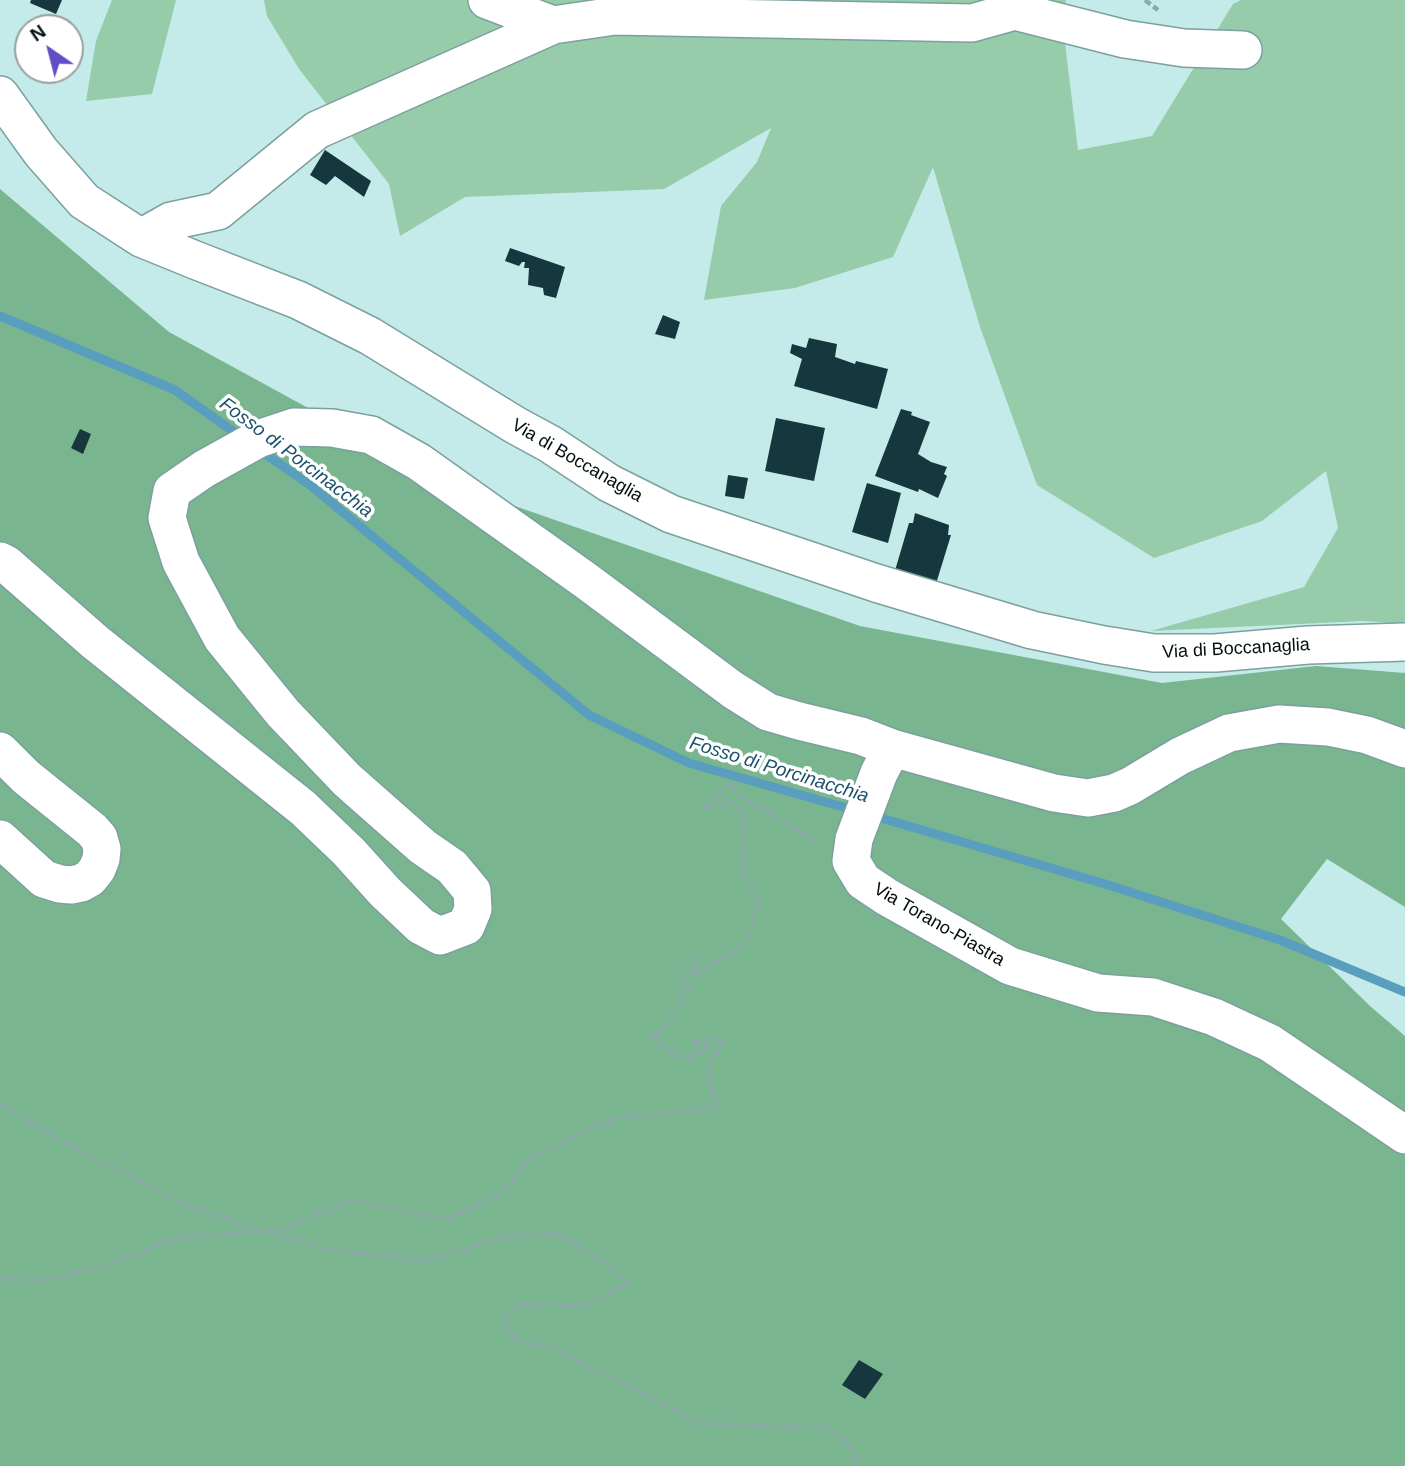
<!DOCTYPE html>
<style>
body{margin:0}
#map{position:relative;width:1405px;height:1466px;overflow:hidden;background:#c4ebe9;font-family:Arial,sans-serif}
canvas{display:block}
.north{position:absolute;left:14px;top:14px;width:70px;height:70px;box-sizing:border-box;background:#fff;border:2px solid #9a9f9f;border-radius:50%;rotate:325deg;font-size:19px;font-weight:700;line-height:28px;text-align:center;color:#03100f}
.north::after{content:'';display:block;margin:auto;width:24px;height:32px;background:#614dc5;clip-path:polygon(50% 0,100% 100%,50% 72%,0 100%)}
</style>
<div id="map">
<canvas width="1405" height="1466"></canvas>
<div class="north">N</div>
</div>
<script>
const c = document.querySelector('canvas').getContext('2d');
c.lineJoin = 'round';
function paint(path, color) { c.fillStyle = color; c.fill(path, 'evenodd'); }
const toPath = rows => new Path2D(rows.map(r => 'M' + r).join(''));
function trace(path, color, width, dash) { c.strokeStyle = color; c.lineWidth = width; c.lineCap = dash ? 'butt' : 'round'; c.setLineDash(dash || []); c.stroke(path); }
function label(font, color, halo, rows, align = 'center') {
  c.font = font + ' Arial,sans-serif'; c.lineWidth = 7; c.setLineDash([]); c.textBaseline = 'middle'; c.strokeStyle = halo; c.fillStyle = color; for (const [text, x, y, turn = 0] of rows) {
    c.save(); c.translate(x, y); c.rotate((+turn || 0) * Math.PI / 180); c.textAlign = isNaN(turn) ? turn : align; if (halo) c.strokeText(text, 0, 0); c.fillText(text, 0, 0); c.restore();
  }
}
paint(toPath([
 [112,0,176,0,152,94,86,101,96,41],
 [264,0,1066,0,1062,18,1078,150,1152,136,1233,4,1241,0,1405,0,1405,624,1363,621,1151,631,1304,587,1338,528,1326,471,1262,521,1154,558,1037,485,980,327,933,167,893,257,795,288,704,300,721,206,757,162,771,128,664,189,465,197,400,236,389,184,299,69,267,16]
]), '#96cca9');
paint(toPath([
 [0,189,169,332,440,480,860,626,1162,683,1316,666,1405,673,1405,907,1327,859,1281,919,1370,1006,1405,1036,1405,1466,0,1466]
]), '#79b58f');
trace(toPath([
 [0,316,175,390,241,437],
 [258,449,310,485,589,715,689,763,857,811],
 [871,815,1105,884,1280,940,1405,992]
]), '#599ebe', 9);
paint(toPath([
 [31,0,62,0,56,14,30,3],
 [325,150,371,181,364,197,335,176,326,185,310,175],
 [510,248,565,267,556,298,544,295,543,288,528,285,529,268,524,268,525,262,522,262,519,266,505,261],
 [663,315,680,322,675,339,655,334],
 [809,338,837,344,835,357,855,364,856,361,888,369,877,409,794,386,802,359,790,353,792,344,806,348],
 [901,409,912,412,911,415,930,422,918,454,931,462,947,467,944,474,947,476,938,498,919,489,918,492,875,476],
 [776,418,825,428,814,481,765,471],
 [80,429,91,434,83,454,71,448],
 [728,475,748,478,744,499,725,496],
 [867,483,901,493,888,543,852,532],
 [915,513,949,525,948,535,951,535,935,587,894,574,909,523,913,523],
 [859,1360,883,1374,865,1399,842,1385]
]), '#15373d');
const minor = toPath([
 [487,0,553,25],
 [0,95,41,152,84,201,141,238,195,260,298,300,370,336,515,425,550,444,609,483,671,514,876,583,1032,630,1104,645,1154,653,1215,653,1308,645,1405,642],
 [141,238,171,221,218,211,317,130,553,25,615,16,972,23,1015,11,1125,39,1184,48,1243,50],
 [0,561,6,564,95,642,303,808,349,852,385,892,421,926,440,936,466,926,473,909,472,891,452,867,423,847,347,780,283,713,222,638,181,562,167,518,172,491,204,469,258,439,294,427,332,428,371,435,419,462,585,580,733,690,768,712,799,721,861,736,892,748,1054,793,1088,798,1114,793,1130,786,1180,756,1229,733,1279,724,1328,727,1367,735,1405,749],
 [892,748,879,773,854,839,851,861,863,881,887,897,1010,966,1098,993,1153,997,1214,1017,1270,1043,1405,1135],
 [0,751,26,777,92,830,99,838,102,849,101,859,97,869,90,878,81,883,71,885,60,884,44,879,0,839]
]);
trace(minor, '#7ba09f', 40);
trace(toPath([
 [1145,0,1158,10],
 [0,1103,56,1138,190,1206,259,1230],
 [268,1233,326,1249,428,1261,503,1237,558,1234,602,1262,628,1283,581,1307,519,1304,503,1321,515,1341,552,1348,701,1424,832,1428,855,1452,859,1466],
 [0,1278,40,1281,104,1266,180,1237,279,1230,351,1200,443,1219,471,1210,504,1189,535,1155,615,1118,717,1108,707,1069,723,1040,691,1041,707,1049,685,1059,652,1038,669,1022,689,987,681,983,698,958,694,975,737,950,751,930,759,897,743,874,743,813,732,802,703,809,730,783,739,797,765,810,819,844]
]), '#8aa9a7', 4.5, [7, 3.5]);
trace(minor, '#fff', 37);
label('18px', '#03100f', '#fff', [
 ["Via di Boccanaglia",577,461,30],
 ["Via di Boccanaglia",1236,649,-3],
 ["Via Torano-Piastra",939,925,30]
]);
label('italic 19px', '#1c536a', '#fff', [
 ["Fosso di Porcinacchia",296,458,37],
 ["Fosso di Porcinacchia",779,770,17]
]);
</script>
